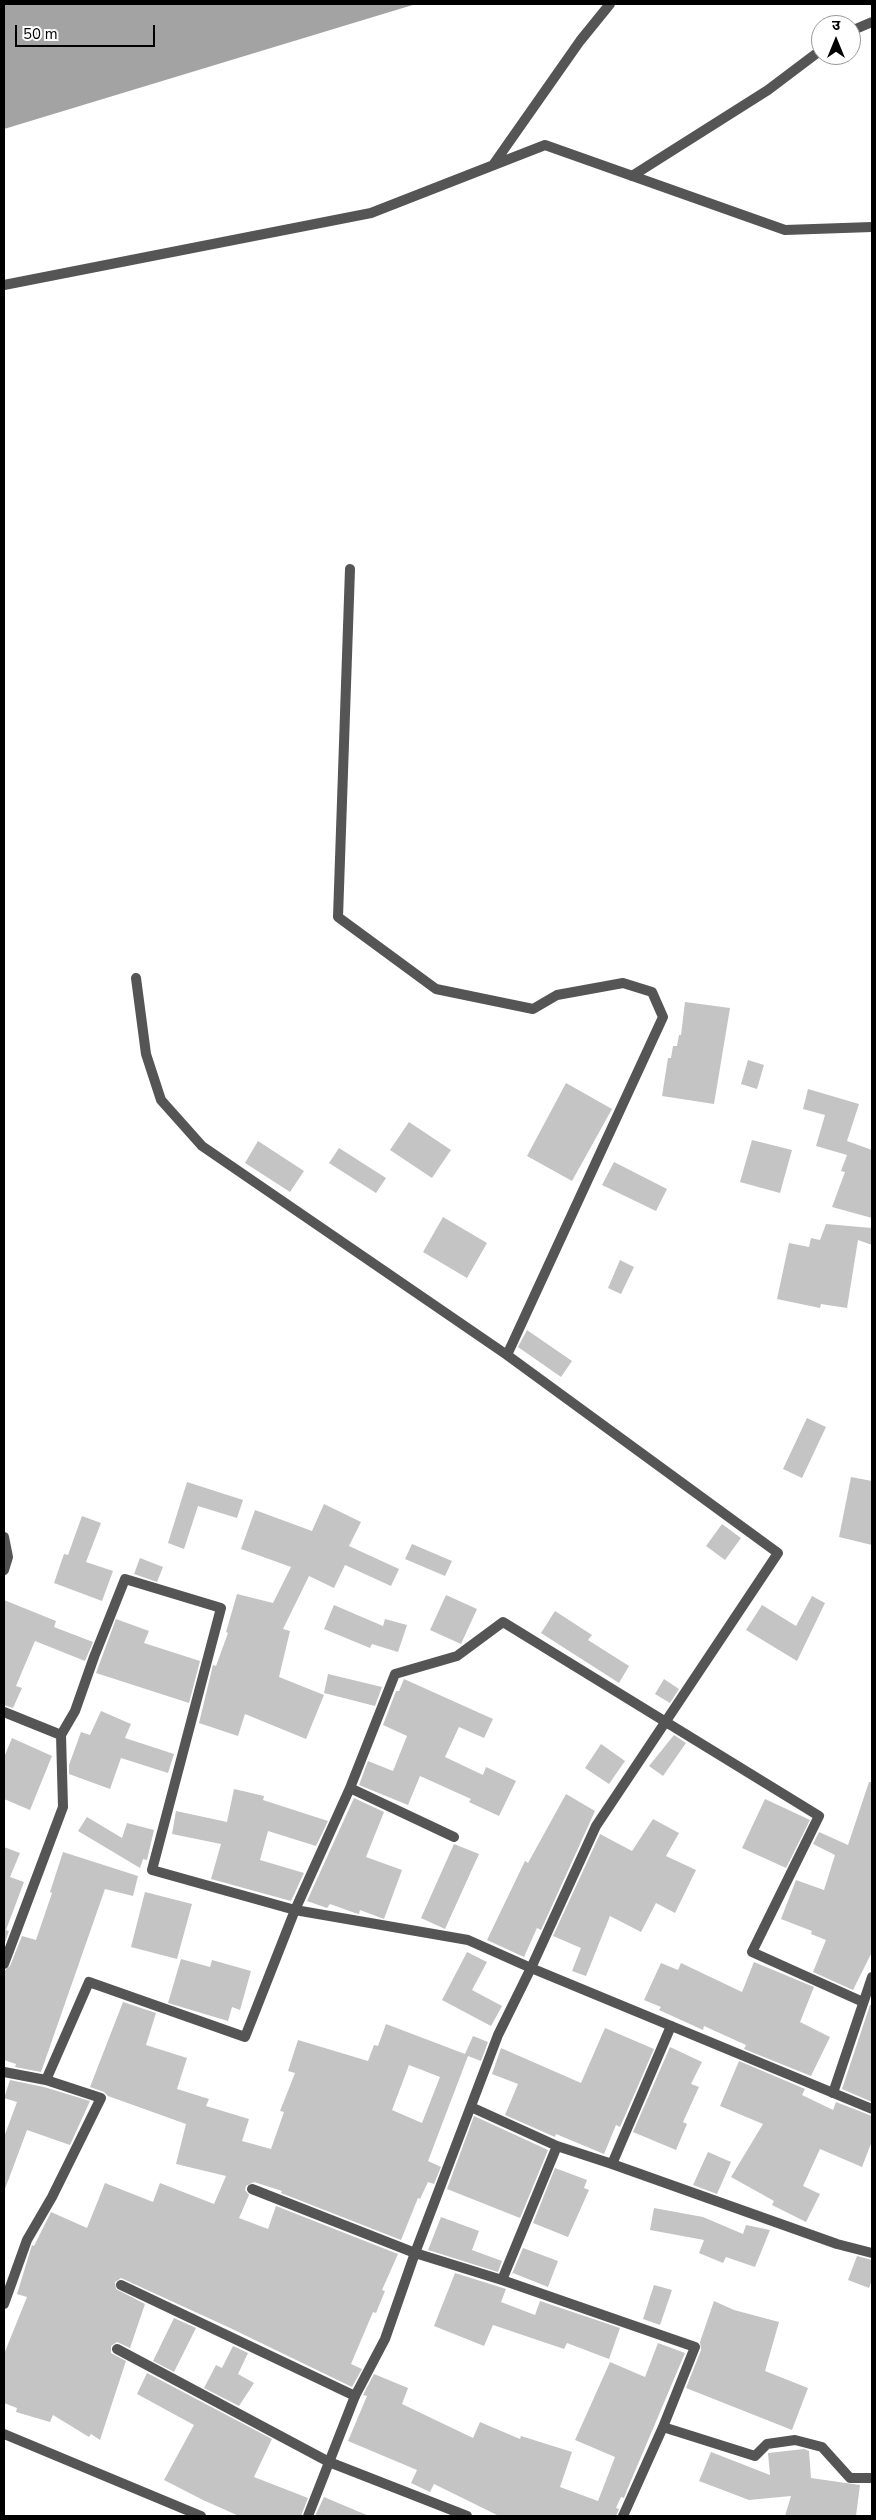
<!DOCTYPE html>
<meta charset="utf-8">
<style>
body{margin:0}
#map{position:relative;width:876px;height:2520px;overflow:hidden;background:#fff;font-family:"Nunito Sans","Noto Sans Devanagari",sans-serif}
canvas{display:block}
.frame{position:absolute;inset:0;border:5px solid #000;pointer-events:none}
.north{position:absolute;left:811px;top:15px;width:50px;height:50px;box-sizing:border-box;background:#fff;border:1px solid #999;border-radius:50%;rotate:0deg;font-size:14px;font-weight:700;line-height:20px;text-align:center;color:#000}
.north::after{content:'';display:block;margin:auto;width:18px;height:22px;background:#000;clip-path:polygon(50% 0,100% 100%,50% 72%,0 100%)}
.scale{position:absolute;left:15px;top:25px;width:140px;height:22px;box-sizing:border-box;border:2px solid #000;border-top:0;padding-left:6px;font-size:15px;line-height:18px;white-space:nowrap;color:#000;-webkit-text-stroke:4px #fff;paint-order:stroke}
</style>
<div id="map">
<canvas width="876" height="2520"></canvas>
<div class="frame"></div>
<div class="north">उ</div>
<div class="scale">50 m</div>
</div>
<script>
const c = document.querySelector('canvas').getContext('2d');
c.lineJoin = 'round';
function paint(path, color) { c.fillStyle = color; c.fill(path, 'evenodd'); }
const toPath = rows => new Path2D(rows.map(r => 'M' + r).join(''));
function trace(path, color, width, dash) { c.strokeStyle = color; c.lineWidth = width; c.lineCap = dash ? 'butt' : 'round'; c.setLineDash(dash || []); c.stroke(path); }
paint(toPath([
 [4,4,416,4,4,129]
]), '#a3a3a3');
paint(toPath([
 [685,1002,730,1008,714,1104,662,1096,668,1058,671,1058,673,1046,677,1046,679,1035,681,1035],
 [748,1060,764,1065,757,1089,741,1084],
 [566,1083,612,1109,572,1181,527,1156],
 [808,1089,859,1104,847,1141,872,1150,872,1218,832,1207,845,1172,841,1171,847,1155,816,1146,825,1115,803,1109],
 [409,1122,451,1150,432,1178,390,1150],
 [752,1140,792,1150,780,1193,740,1182],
 [258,1141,304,1171,290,1192,245,1163],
 [339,1148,386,1178,376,1193,329,1163],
 [614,1162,667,1189,656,1211,602,1185],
 [443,1217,487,1243,467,1278,423,1252],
 [826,1224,872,1228,872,1245,858,1240,847,1308,821,1304,820,1308,777,1299,789,1243,809,1247,811,1238,820,1240],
 [620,1260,634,1267,621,1294,608,1288],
 [527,1330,572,1361,561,1377,518,1347],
 [807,1418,826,1427,802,1478,783,1469],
 [851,1477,872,1481,872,1545,839,1537],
 [187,1482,243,1500,237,1518,198,1506,184,1549,168,1543],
 [324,1504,361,1522,349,1546,399,1569,391,1586,345,1565,334,1588,309,1576,283,1629,290,1631,279,1677,324,1695,306,1739,245,1714,238,1736,199,1723,213,1665,216,1666,228,1633,226,1632,237,1594,273,1603,291,1567,241,1549,255,1510,312,1531],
 [82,1516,101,1523,86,1562,113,1571,102,1601,54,1583,64,1554,68,1555],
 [722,1524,741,1538,725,1560,706,1546],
 [412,1544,452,1561,445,1576,405,1559],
 [140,1558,163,1567,157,1582,134,1574],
 [446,1595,477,1609,461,1644,430,1630],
 [812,1596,825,1603,797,1661,746,1630,762,1605,796,1626],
 [4,1600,56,1621,54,1627,93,1642,85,1661,35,1641,16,1686,22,1688,13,1708,4,1705],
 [334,1605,383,1626,385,1619,407,1625,398,1652,372,1644,370,1648,324,1629],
 [555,1611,592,1635,588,1640,629,1666,619,1683,541,1633],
 [116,1619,149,1631,144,1643,200,1661,189,1703,96,1673],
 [328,1674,382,1687,375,1706,324,1693],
 [404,1679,493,1719,484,1738,459,1727,445,1757,483,1775,486,1767,516,1781,499,1816,469,1802,471,1799,420,1776,408,1805,359,1785,368,1761,393,1771,407,1736,383,1725,396,1691,399,1691],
 [664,1679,679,1689,670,1703,655,1694],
 [101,1711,131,1724,125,1738,174,1754,168,1773,121,1758,110,1789,69,1774,69,1765,81,1732,90,1735],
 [674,1735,686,1743,663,1776,649,1766],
 [12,1738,52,1756,30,1810,4,1799,4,1757],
 [601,1744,625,1761,609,1784,585,1768],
 [869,1782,872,1782,872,1952,853,1990,813,1972,826,1940,811,1934,812,1931,781,1919,796,1880,824,1890,835,1855,813,1844,819,1832,848,1845],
 [234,1789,264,1796,263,1800,328,1821,316,1846,268,1831,260,1860,304,1873,291,1901,211,1879,221,1844,172,1834,176,1811,227,1822],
 [566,1794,595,1811,541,1930,537,1928,524,1957,487,1940,525,1861,528,1863],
 [354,1798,384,1812,366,1857,402,1870,384,1919,360,1910,359,1914,355,1913,330,1904,327,1908,307,1901],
 [765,1799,810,1820,786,1868,742,1848],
 [87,1817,122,1838,127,1823,154,1830,147,1860,143,1859,140,1868,78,1831],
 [653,1819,679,1833,666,1856,696,1870,675,1913,656,1903,641,1932,610,1916,586,1976,572,1971,581,1948,553,1936,600,1834,632,1851],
 [454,1844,479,1854,445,1929,421,1918],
 [4,1847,20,1853,10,1877,24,1882,6,1930,9,1931,4,1945],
 [63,1852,138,1876,133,1896,105,1889,41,2072,15,2067,16,2064,4,2060,4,1971,10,1966,22,1936,36,1940,52,1893,50,1892],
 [145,1892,192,1904,177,1959,131,1947],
 [467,1952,487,1962,472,1990,502,2006,491,2026,442,2000],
 [181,1959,210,1967,212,1960,251,1971,240,2010,232,2007,228,2021,168,2003],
 [754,1962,814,1987,800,2022,830,2037,811,2076,744,2049,746,2045,704,2026,703,2030,659,2010,661,2007,644,2000,661,1963,678,1970,681,1963,742,1992],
 [123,2002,156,2013,146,2045,187,2058,177,2089,209,2099,206,2106,249,2119,242,2141,271,2149,284,2112,280,2111,295,2073,288,2071,298,2040,368,2061,374,2045,378,2046,386,2024,465,2054,473,2036,488,2042,481,2061,468,2056,428,2161,441,2167,434,2184,428,2182,420,2199,418,2198,401,2240,281,2193,282,2191,254,2182,246,2186,245,2190,249,2195,239,2218,268,2229,276,2206,398,2254,382,2290,385,2291,376,2313,373,2312,351,2364,362,2369,352,2387,228,2327,121,2278,115,2282,116,2289,145,2304,130,2348,117,2342,111,2346,111,2353,126,2361,100,2440,91,2434,89,2437,53,2415,50,2422,16,2412,17,2408,4,2403,4,2354,27,2297,17,2294,32,2245,34,2246,51,2212,87,2228,105,2183,153,2202,160,2183,214,2204,226,2176,176,2164,186,2124,108,2096,104,2092,90,2087],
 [409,2065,440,2077,422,2123,392,2110],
 [870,2005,872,2005,872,2102,842,2089],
 [605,2028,654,2049,620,2127,616,2125,604,2154,556,2134,555,2137,505,2115,518,2084,492,2074,501,2048,581,2083],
 [670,2047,702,2062,691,2084,699,2087,683,2122,687,2124,676,2150,633,2132],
 [739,2061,805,2089,802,2095,833,2110,836,2102,872,2116,872,2141,862,2167,820,2149,803,2186,820,2194,806,2222,772,2205,774,2201,731,2177,763,2124,720,2106],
 [10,2080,44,2087,90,2101,70,2145,27,2130,5,2189,4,2137,17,2102,4,2098],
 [474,2116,548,2150,520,2218,447,2189],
 [708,2152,731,2162,717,2194,693,2185],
 [555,2168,587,2180,584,2188,589,2190,568,2237,533,2223],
 [654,2208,703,2217,743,2234,746,2225,770,2230,755,2267,726,2257,723,2263,699,2253,704,2240,650,2230],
 [441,2217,479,2231,472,2250,502,2261,498,2272,428,2250],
 [523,2248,558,2261,548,2287,513,2273,511,2276],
 [857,2256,872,2260,872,2280,869,2288,848,2280],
 [455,2273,506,2289,501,2302,535,2315,540,2301,620,2328,609,2359,567,2343,564,2349,493,2325,484,2346,434,2326],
 [654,2285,672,2290,660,2325,643,2319],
 [714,2301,734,2310,779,2322,765,2371,808,2388,792,2430,686,2388,701,2350,700,2342],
 [174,2318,196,2328,174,2372,153,2361],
 [658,2343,685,2353,627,2490,624,2498,621,2497,616,2508,619,2509,616,2516,499,2516,434,2484,430,2492,411,2483,417,2470,348,2441,367,2396,363,2395,374,2374,408,2388,402,2404,473,2438,480,2422,520,2439,521,2436,572,2452,560,2487,598,2501,615,2457,575,2440,610,2362,645,2377],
 [233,2346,248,2353,238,2374,254,2383,239,2406,204,2388,216,2365,222,2368],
 [147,2373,272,2439,254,2477,308,2498,301,2516,239,2516,203,2500,164,2480,194,2425,137,2394],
 [804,2449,809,2451,811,2478,860,2485,856,2516,785,2516,791,2496,749,2500,699,2481,711,2452,770,2475,768,2453],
 [324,2497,369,2516,315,2516]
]), '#c4c4c4');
trace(toPath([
 [851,31,872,22],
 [493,165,580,41,610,4],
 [632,176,768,90,821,50],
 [4,285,371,213,545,145,785,230,872,227],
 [136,978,146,1054,161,1100,202,1146,507,1355],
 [4,1537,8,1557,4,1570],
 [4,1712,61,1735,75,1711,94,1657,125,1579,221,1608,152,1870,295,1910,468,1940,531,1968,596,1826,778,1553,507,1355,663,1017,652,992,623,983,557,995,533,1009,436,989,338,917,350,569],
 [350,1788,454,1837],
 [4,1964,63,1807,61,1735],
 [4,2072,46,2080,101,2098,52,2197,27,2240,4,2304],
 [46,2080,89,1982,245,2037,295,1910,350,1788,395,1674,457,1656,503,1622,819,1816,752,1952,863,2002],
 [833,2093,872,1977],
 [471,2107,557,2146],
 [612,2164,837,2244,872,2253],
 [252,2189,415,2253,502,2280,695,2347,663,2427,623,2516],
 [502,2280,557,2146,612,2164,671,2026],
 [121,2285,355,2396],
 [117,2349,329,2462,467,2516],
 [663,2427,755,2456,767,2444,795,2440,822,2447,850,2478,872,2478],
 [4,2434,201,2516]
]), '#555', 10);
trace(toPath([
 [308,2516,355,2396,385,2339,415,2253,498,2035,531,1968,872,2109]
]), '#555', 10);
</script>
